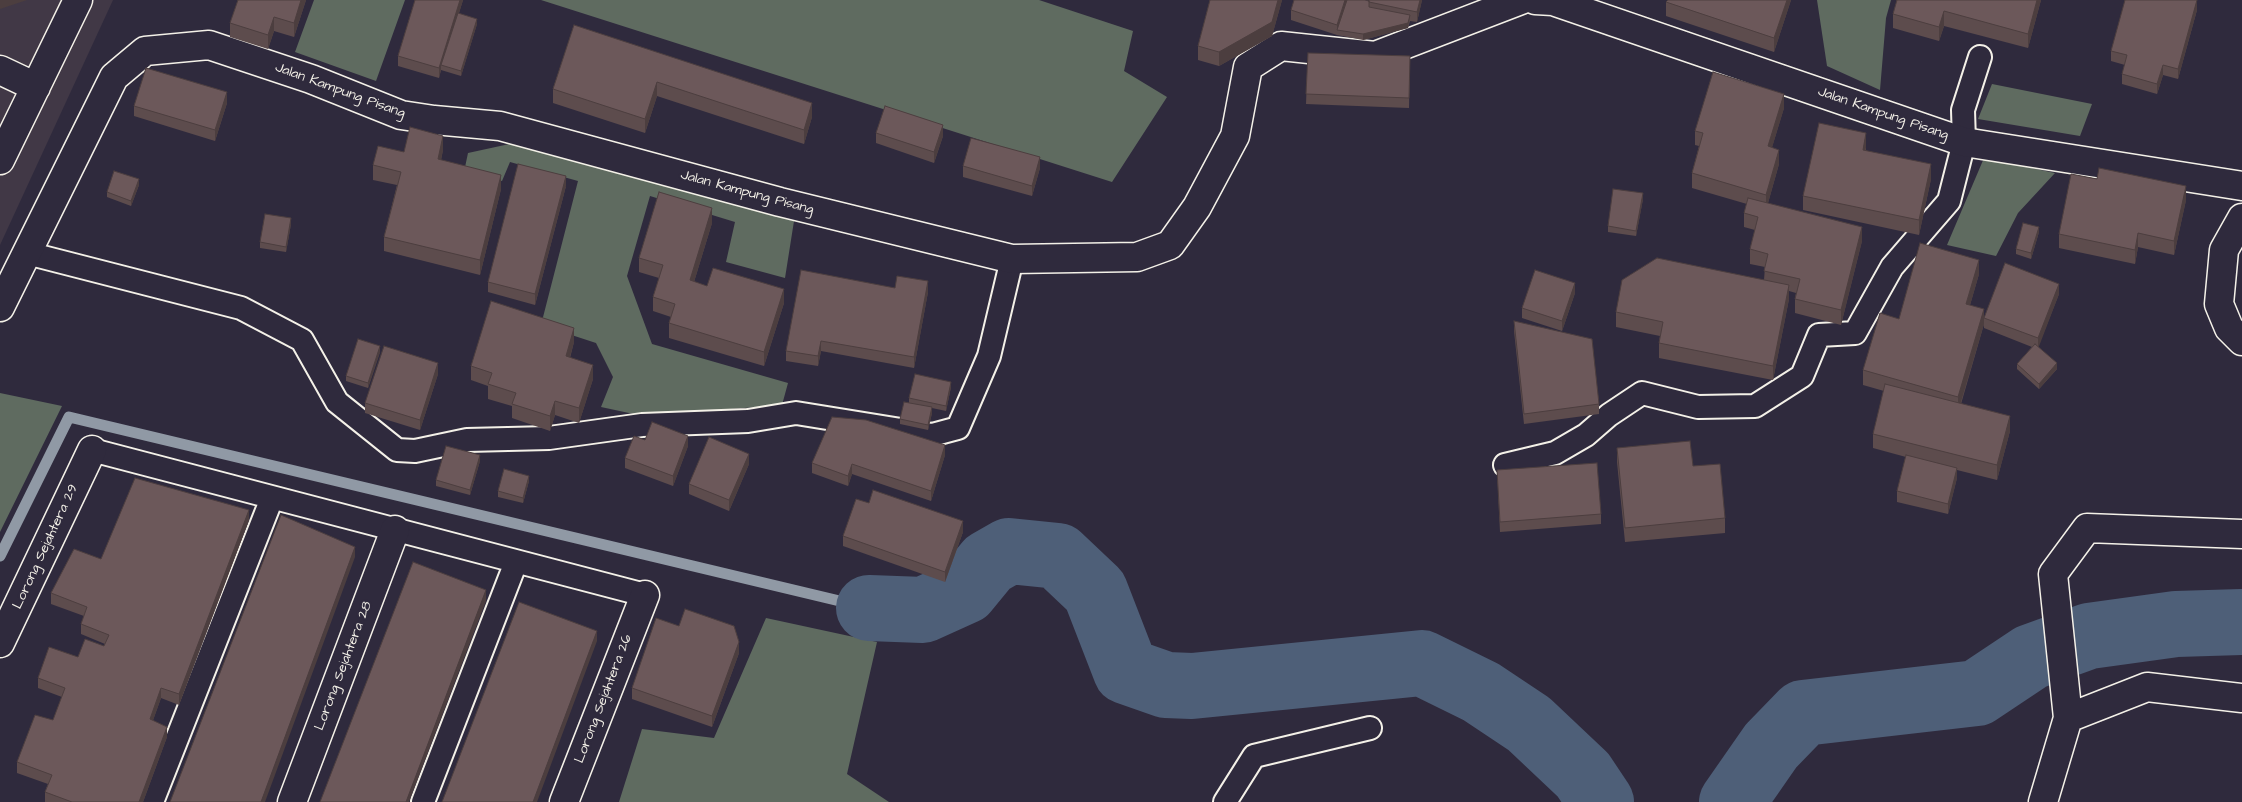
<!DOCTYPE html>
<style>
body{margin:0}
canvas{display:block;background:#2f2a3d}
</style>
<canvas width="2242" height="802"></canvas>
<script>
const c = document.querySelector('canvas').getContext('2d');
c.lineJoin = 'round';
function paint(path, color) { c.fillStyle = color; c.fill(path, 'evenodd'); }
const toPath = rows => new Path2D(rows.map(r => 'M' + r).join(''));
function trace(path, color, width, dash) { c.strokeStyle = color; c.lineWidth = width; c.lineCap = dash ? 'butt' : 'round'; c.setLineDash(dash || []); c.stroke(path); }
function label(font, color, halo, rows, align = 'center') {
  c.font = font + ' "Architects Daughter",sans-serif'; c.lineWidth = 4.5; c.setLineDash([]); c.textBaseline = 'middle'; c.strokeStyle = halo; c.fillStyle = color; for (const [text, x, y, turn = 0] of rows) {
    c.save(); c.translate(x, y); c.rotate((+turn || 0) * Math.PI / 180); c.textAlign = isNaN(turn) ? turn : align; if (halo) c.strokeText(text, 0, 0); c.fillText(text, 0, 0); c.restore();
  }
}
paint(toPath([
 [0,0,113,0,0,245]
]), '#413846');
paint(toPath([
 [314,0,405,0,376,81,295,52],
 [541,0,1039,0,1133,31,1124,71,1167,97,1112,182],
 [1817,0,1891,0,1886,18,1880,90,1827,66],
 [1992,84,2092,104,2080,136,1978,119],
 [514,143,794,221,785,278,726,262,735,222,650,196,627,276,652,344,788,383,782,405,643,416,601,407,613,377,596,343,541,325,578,181,510,162,502,181,464,172,468,153],
 [1984,158,2055,173,2018,213,1996,256,1947,245],
 [0,393,62,406,0,532],
 [766,618,877,642,847,774,889,802,619,802,642,729,714,738]
]), '#5f6b60');
trace(toPath([
 [0,556,69,417,869,608]
]), '#9099a5', 11);
trace(toPath([
 [869,608,923,610,965,591,988,563,1009,551,1058,556,1095,591,1126,671,1166,685,1192,686,1422,663,1481,692,1529,724,1583,775,1601,802],
 [1732,802,1771,746,1803,713,1977,693,2031,657,2089,636,2176,624,2242,622]
]), '#4e5f78', 66);
const service = toPath([
 [27,253,241,308,302,340,337,402,397,450,415,451,467,440,549,438,642,425,748,421,796,413,932,435,958,428,989,356,1012,259],
 [92,450,645,595],
 [1505,465,1555,453,1586,435,1609,415,1642,393,1698,407,1755,406,1802,376,1819,335,1855,333,1892,267,1949,201,1964,142,1963,110,1980,57],
 [152,802,272,498],
 [423,802,516,562],
 [1225,802,1254,756,1370,728]
]);
const minor = toPath([
 [1535,0,1553,1,1964,142,2242,186],
 [0,70,36,87],
 [0,160,78,0],
 [2242,218,2224,250,2219,304,2229,328,2242,341],
 [0,307,114,77,145,51,209,45,311,79,401,115,434,120,500,126,780,202,1012,259,1137,257,1170,245,1197,207,1235,136,1248,67,1281,46,1375,56,1521,0],
 [0,643,92,450],
 [2068,718,2053,574,2087,528,2242,534],
 [292,802,395,530],
 [564,802,645,595],
 [2043,802,2068,718,2147,687,2242,698]
]);
trace(service, '#f4f1e8', 26);
trace(minor, '#f4f1e8', 31);
trace(service, '#2f2a3d', 22);
trace(minor, '#2f2a3d', 28);
paint(toPath([
 [238,0,306,0,294,37,274,31,268,49,230,37,230,23],
 [415,0,463,0,459,13,477,24,461,76,441,70,439,78,398,66,398,56],
 [1210,0,1282,0,1272,36,1219,66,1198,60,1198,46],
 [1422,0,1417,22,1410,21,1408,28,1363,40,1337,35,1291,20,1291,10,1369,1],
 [1791,0,1774,52,1666,16,1666,2],
 [1897,0,2041,0,2028,48,1944,26,1939,41,1893,28,1893,14],
 [2197,10,2178,79,2163,75,2157,94,2122,84,2122,74,2125,65,2111,61,2111,51],
 [574,25,812,117,804,144,657,96,645,133,553,103,553,89],
 [1308,53,1410,56,1409,108,1306,104],
 [227,103,215,141,134,116,134,106],
 [1784,108,1772,147,1779,164,1768,203,1862,241,1841,325,1795,313,1795,299,1796,293,1789,291,1789,299,1773,380,1659,358,1659,343,1660,336,1616,327,1616,312,1764,280,1765,267,1750,264,1750,249,1755,230,1744,227,1744,213,1747,204,1692,188,1692,173,1699,146,1695,145,1695,131],
 [876,133,943,136,934,163,876,143],
 [1866,147,1866,151,1931,179,1919,235,1803,210,1803,196],
 [443,150,441,160,501,189,480,275,384,251,384,237,397,185,373,180,373,165,404,152],
 [963,166,1040,168,1032,196,963,177],
 [139,185,131,206,107,197,107,192],
 [566,186,535,305,488,292,488,282],
 [1643,199,1636,236,1608,232,1608,226],
 [2186,200,2174,255,2138,247,2135,264,2059,248,2059,234],
 [712,223,694,282,707,286,784,303,764,366,669,338,669,323,671,317,653,311,653,297,659,278,639,272,639,258],
 [291,224,286,252,260,248,260,242],
 [2039,232,2031,259,2016,254,2016,249],
 [1979,274,1970,305,1984,324,1961,404,2010,431,1997,480,1957,470,1957,478,1948,514,1897,502,1897,491,1906,457,1873,448,1873,434,1884,391,1863,385,1863,370,1899,319],
 [895,288,928,292,914,368,821,351,818,366,786,361,786,351],
 [1575,293,1562,331,1522,318,1522,308],
 [2059,294,2038,347,2057,369,2039,389,2017,369,2017,364,2032,347,1984,328,1984,318],
 [1514,321,1599,404,1599,414,1524,424,1514,331],
 [574,342,570,358,593,379,579,423,555,415,550,431,512,418,512,406,488,399,488,386,471,380,471,366],
 [380,352,368,388,346,381,346,376],
 [438,374,420,430,365,413,365,403],
 [951,387,946,411,932,408,932,413,928,430,900,424,900,419,909,403,909,398],
 [645,440,688,446,673,486,625,468,625,458],
 [1617,448,1693,466,1725,518,1725,533,1625,542,1617,462],
 [945,455,931,501,852,474,848,486,812,473,812,463],
 [480,461,470,495,436,486,436,480],
 [749,464,729,511,689,494,689,484],
 [1497,470,1601,514,1601,524,1500,532],
 [529,481,523,503,498,497,498,491],
 [249,520,179,705,161,698,153,720,167,737,143,802,45,802,45,792,48,784,17,773,17,762,53,720,62,697,38,688,38,678,78,657,104,646,105,644,81,634,81,624,84,616,51,604,51,593,101,559],
 [963,532,945,582,843,546,843,536],
 [739,653,712,727,632,699,632,688]
]), '#5d4c4d');
paint(toPath([
 [0,0,27,0,0,9],
 [301,0,306,0,294,37,294,23],
 [460,0,463,0,443,65,441,65,441,70,439,78,439,68],
 [1278,0,1282,0,1272,36,1219,66,1219,52],
 [1345,0,1349,0,1337,30,1337,25],
 [1420,0,1422,0,1417,22,1417,12],
 [1787,0,1791,0,1774,52,1774,38],
 [2037,0,2041,0,2028,48,2028,34],
 [2197,0,2197,10,2178,79,2178,69],
 [1944,11,1944,26,1939,41,1939,27],
 [1410,15,1408,28,1363,40,1363,34],
 [274,17,274,31,268,49,268,35],
 [477,19,477,24,461,76,461,71],
 [2163,65,2163,75,2157,94,2157,84],
 [657,82,657,96,645,133,645,119],
 [227,92,227,103,215,141,215,130],
 [1784,94,1784,108,1768,161,1768,146],
 [812,103,812,117,804,144,804,130],
 [943,125,943,136,934,163,934,152],
 [1866,133,1866,147,1863,164,1863,150],
 [443,136,443,150,438,174,438,159],
 [1779,150,1779,164,1766,210,1766,195],
 [1040,157,1040,168,1032,196,1032,186],
 [1931,164,1931,179,1919,235,1919,220],
 [501,175,501,189,480,275,480,260],
 [566,176,566,186,535,305,535,294],
 [139,179,139,185,131,206,131,201],
 [2186,186,2186,200,2174,255,2174,241],
 [1643,193,1643,199,1636,236,1636,231],
 [712,208,712,223,690,295,690,280],
 [291,218,291,224,286,252,286,247],
 [1862,227,1862,241,1841,325,1841,310],
 [2039,227,2039,232,2031,259,2031,253],
 [2138,233,2138,247,2135,264,2135,250],
 [1979,260,1979,274,1966,319,1966,304],
 [928,281,928,292,914,368,914,357],
 [1575,283,1575,293,1562,331,1562,321],
 [2059,284,2059,294,2038,349,2038,338],
 [1789,285,1789,299,1773,380,1773,366],
 [784,289,784,303,764,366,764,352],
 [1984,309,1984,324,1958,412,1958,397],
 [574,328,574,342,566,371,566,356],
 [821,341,821,351,818,366,818,356],
 [380,346,380,352,368,388,368,383],
 [438,363,438,374,420,430,420,420],
 [2057,363,2057,369,2039,389,2039,384],
 [593,365,593,379,579,423,579,408],
 [951,382,951,387,946,411,946,406],
 [555,401,555,415,550,431,550,416],
 [932,407,932,413,928,430,928,425],
 [2010,416,2010,431,1997,480,1997,465],
 [688,436,688,446,673,486,673,476],
 [945,445,945,455,931,501,931,491],
 [749,454,749,464,729,511,729,500],
 [480,455,480,461,470,495,470,490],
 [852,464,852,474,848,486,848,476],
 [1957,468,1957,478,1948,514,1948,504],
 [529,476,529,481,523,503,523,498],
 [249,510,249,520,179,705,179,694],
 [963,521,963,532,945,582,945,572],
 [355,547,355,557,265,802,261,802],
 [486,590,486,601,409,802,406,802],
 [597,631,597,641,537,802,533,802],
 [739,642,739,653,712,727,712,716],
 [161,688,161,698,150,729,150,719],
 [167,727,167,737,143,802,139,802]
]), '#4c3e3f');
const building = toPath([
 [238,0,301,0,294,23,274,17,268,35,230,23,238,0],
 [415,0,460,0,439,68,398,56,415,0],
 [1210,0,1278,0,1272,22,1219,52,1198,46,1210,0],
 [1294,0,1345,0,1337,25,1291,10,1294,0],
 [1347,0,1365,0,1369,1,1369,7,1410,15,1408,23,1363,34,1337,30,1347,0],
 [1369,0,1420,0,1417,12,1369,2,1369,0],
 [1668,0,1787,0,1774,38,1666,2,1668,0],
 [1897,0,2037,0,2028,34,1944,11,1939,27,1893,14,1897,0],
 [2125,0,2197,0,2178,69,2163,65,2157,84,2122,74,2127,55,2111,51,2125,0],
 [458,13,477,19,461,71,441,65,458,13],
 [574,25,812,103,804,130,657,82,645,119,553,89,574,25],
 [1308,53,1410,56,1409,98,1306,94,1308,53],
 [146,68,227,92,215,130,134,106,146,68],
 [1713,72,1784,94,1768,146,1779,150,1766,195,1692,173,1703,133,1695,131,1713,72],
 [885,106,943,125,934,152,876,133,885,106],
 [1819,123,1866,133,1863,150,1931,164,1919,220,1803,196,1819,123],
 [410,127,443,136,438,159,501,175,480,260,384,237,401,172,373,165,378,146,404,152,410,127],
 [971,138,1040,157,1032,186,963,166,971,138],
 [518,164,566,176,535,294,488,282,518,164],
 [2099,168,2186,186,2174,241,2138,233,2135,250,2059,234,2071,174,2097,179,2099,168],
 [114,171,139,179,131,201,107,192,114,171],
 [1613,189,1643,193,1636,231,1608,226,1613,189],
 [659,192,712,208,690,280,707,286,713,268,784,289,764,352,669,323,675,304,653,297,663,265,639,258,659,192],
 [1748,198,1862,227,1841,310,1795,299,1800,279,1764,271,1768,254,1750,249,1758,217,1744,213,1748,198],
 [265,214,291,218,286,247,260,242,265,214],
 [2023,223,2039,227,2031,253,2016,249,2023,223],
 [1920,243,1979,260,1966,304,1984,309,1958,397,1863,370,1880,313,1899,319,1920,243],
 [1657,258,1789,285,1773,366,1659,343,1663,322,1616,312,1622,280,1657,258],
 [2005,263,2059,284,2038,338,1984,318,2005,263],
 [801,270,895,288,897,276,928,281,914,357,821,341,818,356,786,351,801,270],
 [1535,270,1575,283,1562,321,1522,308,1535,270],
 [491,301,574,328,566,356,593,365,579,408,555,401,550,416,512,404,516,393,488,384,492,373,471,366,491,301],
 [1514,321,1592,339,1599,404,1524,414,1514,321],
 [358,339,380,346,368,383,346,376,358,339],
 [2035,344,2057,363,2039,384,2017,364,2035,344],
 [384,346,438,363,420,420,365,403,384,346],
 [915,374,951,382,946,406,909,398,915,374],
 [1885,384,2010,416,1997,465,1873,434,1885,384],
 [904,402,932,407,928,425,900,419,904,402],
 [832,417,866,420,945,445,931,491,852,464,848,476,812,463,832,417],
 [652,422,688,436,673,476,625,458,634,436,645,440,652,422],
 [709,437,749,454,729,500,689,484,709,437],
 [1690,441,1693,466,1720,464,1725,518,1625,528,1617,448,1690,441],
 [446,446,480,455,470,490,436,480,446,446],
 [1906,455,1957,468,1948,504,1897,491,1906,455],
 [1597,463,1601,514,1500,522,1497,470,1597,463],
 [504,469,529,476,523,498,498,491,504,469],
 [135,478,249,510,179,694,161,688,150,719,167,727,139,802,72,802,45,792,52,775,17,762,35,715,53,720,65,688,38,678,49,647,78,657,85,639,104,646,109,635,81,624,87,607,51,593,74,549,101,559,135,478],
 [873,490,963,521,945,572,843,536,856,499,869,503,873,490],
 [281,515,355,547,261,802,170,802,281,515],
 [413,562,486,590,406,802,320,802,413,562],
 [519,602,597,631,533,802,442,802,519,602],
 [685,609,734,626,739,642,712,716,632,688,656,618,679,626,685,609]
]);
paint(building, '#6c585a');
trace(building, '#4c3e3f', 1);
label('14px', '#f4f1e8', '#2f2a3d', [
 ["Jalan Kampung Pisang",340,91,20],
 ["Jalan Kampung Pisang",1883,114,19],
 ["Jalan Kampung Pisang",747,193,15],
 ["Lorong Sejahtera 29",46,547,-65],
 ["Lorong Sejahtera 28",344,666,-69],
 ["Lorong Sejahtera 26",604,699,-69]
]);
</script>
